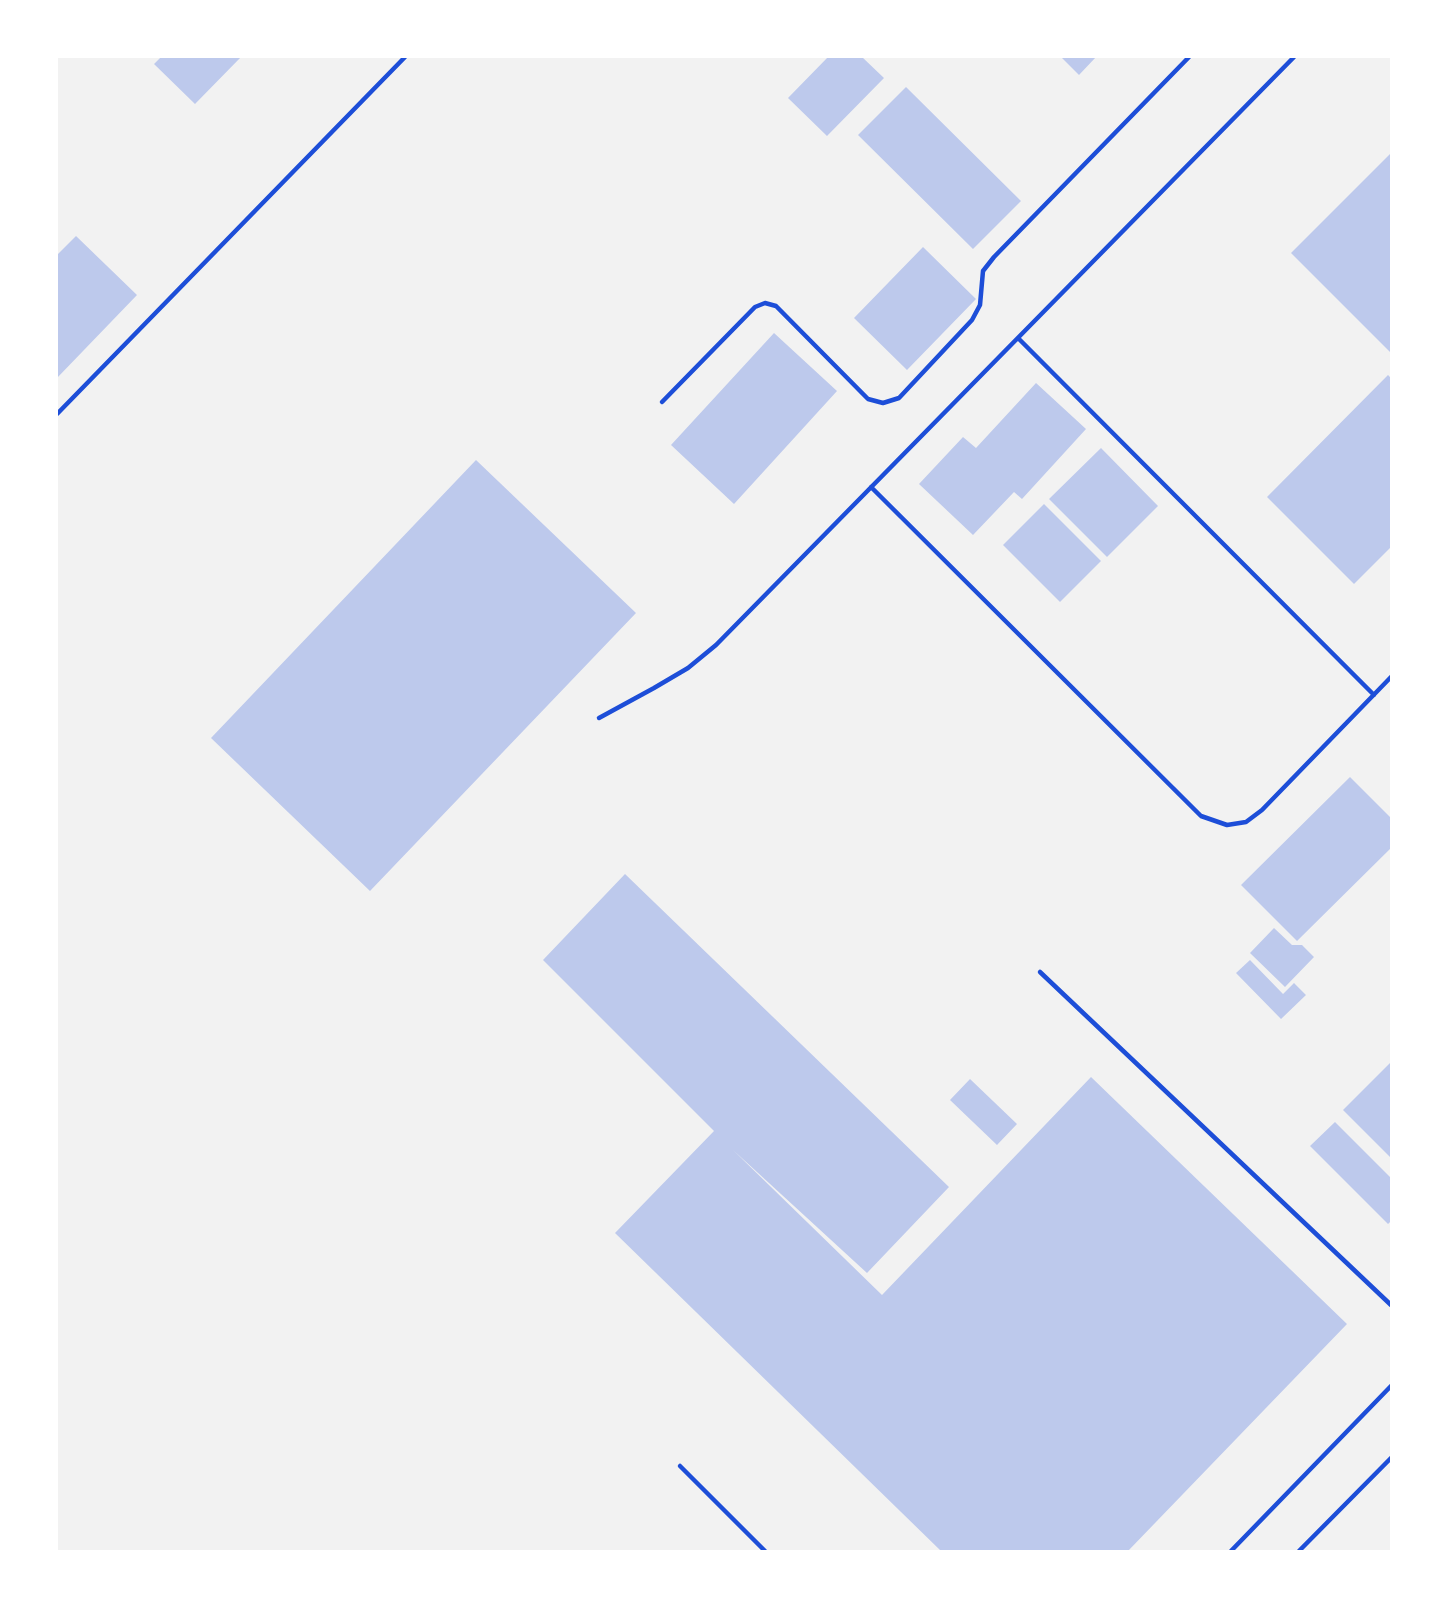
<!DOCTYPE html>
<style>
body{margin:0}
#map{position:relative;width:1448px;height:1608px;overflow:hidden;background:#f2f2f2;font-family:"PT Sans",sans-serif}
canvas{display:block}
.frame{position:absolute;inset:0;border:58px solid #fff;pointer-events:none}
</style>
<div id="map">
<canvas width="1448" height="1608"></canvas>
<div class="frame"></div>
</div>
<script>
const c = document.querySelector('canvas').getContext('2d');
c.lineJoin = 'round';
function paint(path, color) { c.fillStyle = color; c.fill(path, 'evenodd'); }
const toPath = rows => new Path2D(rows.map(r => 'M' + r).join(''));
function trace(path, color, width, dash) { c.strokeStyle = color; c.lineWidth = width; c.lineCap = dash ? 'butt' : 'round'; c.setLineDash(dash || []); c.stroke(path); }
paint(toPath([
 [161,57,241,57,195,104,154,64],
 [828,57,862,57,884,78,827,136,788,98],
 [1061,57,1096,57,1079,75],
 [906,87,1021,201,973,249,858,135],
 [1391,153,1391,353,1291,253],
 [76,236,137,295,57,378,57,255],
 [923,247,976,299,907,370,854,318],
 [774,333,837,391,734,504,671,445],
 [1388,375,1391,378,1391,547,1354,584,1267,497],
 [1036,383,1086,429,1022,499,1014,492,973,535,919,484,963,437,976,448],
 [1101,448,1158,506,1107,557,1049,499],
 [476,460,636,613,370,891,211,738],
 [1044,504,1101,561,1060,602,1003,545],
 [1350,777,1391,818,1391,848,1297,941,1241,885],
 [625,874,949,1187,867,1273,733,1150,882,1295,1091,1077,1347,1324,1128,1551,941,1551,615,1233,714,1131,543,960],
 [1274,928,1292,945,1302,945,1314,957,1285,987,1250,953],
 [1250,960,1283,994,1294,983,1306,995,1281,1019,1236,973],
 [1391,1062,1391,1158,1343,1110],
 [970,1079,1017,1124,997,1145,950,1100],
 [1335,1122,1391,1178,1391,1221,1388,1224,1310,1146]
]), '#bdc9ec');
trace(toPath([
 [1018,338,1374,695],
 [662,402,755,307,765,303,776,306,868,399,883,403,899,398,972,320,980,305,983,271,994,257,1189,57],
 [57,414,405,57],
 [871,487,1201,816,1227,825,1246,822,1262,810,1391,677],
 [599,718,654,688,688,668,716,645,1294,57],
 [1040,972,1391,1305],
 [680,1466,765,1551],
 [1231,1551,1391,1386],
 [1299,1551,1391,1458]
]), '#1d4ed8', 4.5);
</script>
